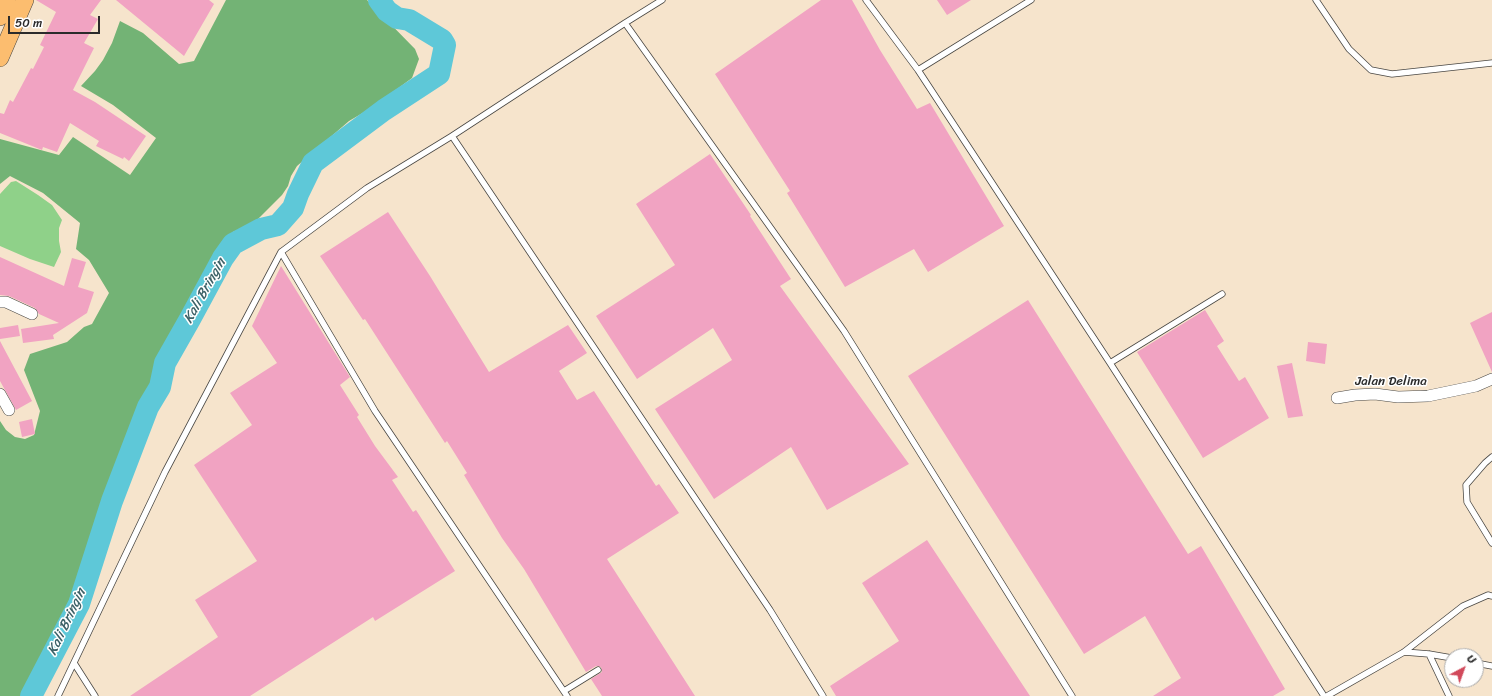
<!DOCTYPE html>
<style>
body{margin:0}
#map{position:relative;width:1492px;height:696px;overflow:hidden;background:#f6e4cc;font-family:Sriracha,sans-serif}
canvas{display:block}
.north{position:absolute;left:1444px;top:648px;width:40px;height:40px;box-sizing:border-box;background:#fff;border:1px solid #aaa;border-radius:50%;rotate:41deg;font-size:11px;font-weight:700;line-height:16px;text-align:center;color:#2b2b2b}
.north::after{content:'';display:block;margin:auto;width:14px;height:18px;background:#d1495b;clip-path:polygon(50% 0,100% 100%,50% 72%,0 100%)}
.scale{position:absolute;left:8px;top:16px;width:92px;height:18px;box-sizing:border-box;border:2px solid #2b2b2b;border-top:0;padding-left:5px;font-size:12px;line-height:14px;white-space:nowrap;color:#2b2b2b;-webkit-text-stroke:3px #fff;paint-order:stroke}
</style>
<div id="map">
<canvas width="1492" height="696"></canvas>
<div class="north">U</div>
<div class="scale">50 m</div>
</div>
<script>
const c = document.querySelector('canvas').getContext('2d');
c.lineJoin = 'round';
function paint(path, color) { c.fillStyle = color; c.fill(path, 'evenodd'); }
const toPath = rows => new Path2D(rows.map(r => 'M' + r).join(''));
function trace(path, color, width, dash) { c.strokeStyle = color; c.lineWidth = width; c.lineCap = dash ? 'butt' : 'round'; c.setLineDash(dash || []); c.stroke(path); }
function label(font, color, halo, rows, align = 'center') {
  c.font = font + ' Sriracha,sans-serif'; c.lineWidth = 3; c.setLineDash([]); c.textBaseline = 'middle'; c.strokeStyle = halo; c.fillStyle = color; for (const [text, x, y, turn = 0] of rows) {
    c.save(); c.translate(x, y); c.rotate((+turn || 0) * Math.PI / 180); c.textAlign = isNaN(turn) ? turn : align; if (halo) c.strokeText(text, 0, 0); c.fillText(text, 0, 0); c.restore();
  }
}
paint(toPath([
 [16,181,38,195,52,205,62,220,59,228,59,241,61,252,54,267,30,259,0,246,0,194,11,182]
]), '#8fd189');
paint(toPath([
 [226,0,367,0,415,49,419,59,412,78,373,107,349,121,297,166,291,176,288,186,282,195,254,223,233,232,221,243,207,268,188,313,156,370,122,452,107,503,78,582,51,638,25,696,0,696,0,421,6,430,15,437,25,439,34,435,40,411,24,370,30,354,67,342,84,327,92,324,109,293,89,260,76,249,80,223,43,193,10,176,0,184,0,139,59,155,73,137,130,175,156,138,113,105,81,86,95,71,103,60,112,43,120,21,143,33,179,64,194,61]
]), '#73b375');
trace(toPath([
 [31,696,79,604,112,501,148,407,160,387,165,363,190,319,223,258,233,244,261,229,278,225,293,208,298,194,313,163,384,110,439,74,445,45,442,40,409,20,397,18,387,11,379,0]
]), '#5ec8d8', 22);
paint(toPath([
 [36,0,101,0,90,15,98,19,84,43,94,48,73,90,95,102,146,136,129,161,124,157,123,159,96,146,99,141,70,123,57,152,43,147,42,150,0,133,0,113,4,114,10,100,13,102,31,68,33,69,44,47,40,45,56,12],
 [116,0,209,0,214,4,184,56],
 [821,0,852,0,880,50,917,109,930,103,1004,226,928,272,914,249,845,287,787,193,790,191,715,74],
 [937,0,971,0,947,15],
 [710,154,751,215,750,216,791,279,780,286,909,464,827,510,791,447,714,499,655,409,732,360,713,328,637,379,596,316,675,265,636,204],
 [388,212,430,276,489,372,568,325,587,353,559,371,577,400,594,391,656,486,659,484,679,513,607,559,695,696,602,696,591,679,602,672,601,667,596,666,586,672,524,569,502,538,464,475,467,473,447,441,445,443,365,319,363,320,320,256],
 [0,257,64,286,72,258,86,262,78,287,94,292,87,313,53,335,54,339,23,343,21,329,59,323,39,314,35,308,9,296,0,295],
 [281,266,350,377,340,385,359,415,357,417,375,446,398,477,392,480,413,512,416,510,455,571,375,621,373,617,250,696,130,696,218,637,195,600,257,561,194,465,252,425,230,393,277,363,252,326],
 [1028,300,1188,554,1201,546,1285,689,1273,696,1153,696,1181,678,1145,616,1084,654,908,376],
 [1205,310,1224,341,1217,346,1239,381,1245,377,1269,418,1203,458,1137,352],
 [1492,312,1492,372,1470,323],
 [18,325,20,336,0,339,0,328],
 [0,341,32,401,16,410,0,381],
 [1308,342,1327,344,1325,364,1306,361],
 [1292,363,1303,416,1288,418,1277,366],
 [32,419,35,434,22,437,19,422],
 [927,540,1030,696,836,696,830,686,899,641,862,583]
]), '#f1a3c2');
const lane = toPath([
 [866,0,918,70,1110,363,1324,696],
 [1316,0,1349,49,1371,70,1392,74,1492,63],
 [625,23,844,331,1072,696],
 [918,70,1031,0],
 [452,136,770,610,823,696],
 [1110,363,1222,294],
 [1492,457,1485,463,1466,485,1467,502,1492,543],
 [1404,652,1429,654,1452,658],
 [1429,654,1449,696],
 [74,663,95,696],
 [1476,663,1492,666],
 [564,691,598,670],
 [58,696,165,472,281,252],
 [567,696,375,411,281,252,367,188,452,136,625,23,662,0],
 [1327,696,1404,652,1463,606,1488,595,1492,596]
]);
const street = toPath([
 [0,302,6,302,32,314],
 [0,394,9,410],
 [1337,398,1355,395,1375,394,1398,397,1428,396,1476,386,1492,379]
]);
const primary = toPath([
 [0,17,7,0],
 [0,58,25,0]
]);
trace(lane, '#494743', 7);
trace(street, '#494743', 12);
trace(primary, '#494743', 18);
trace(lane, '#fff', 5.5);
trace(street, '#fff', 11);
trace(primary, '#fcbd6f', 17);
label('13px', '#2b2b2b', '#fff', [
 ["Jalan Delima",1391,382]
]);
label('italic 14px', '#3d6268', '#fff', [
 ["Kali Bringin",205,291,-61],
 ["Kali Bringin",67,622,-65]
]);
</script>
